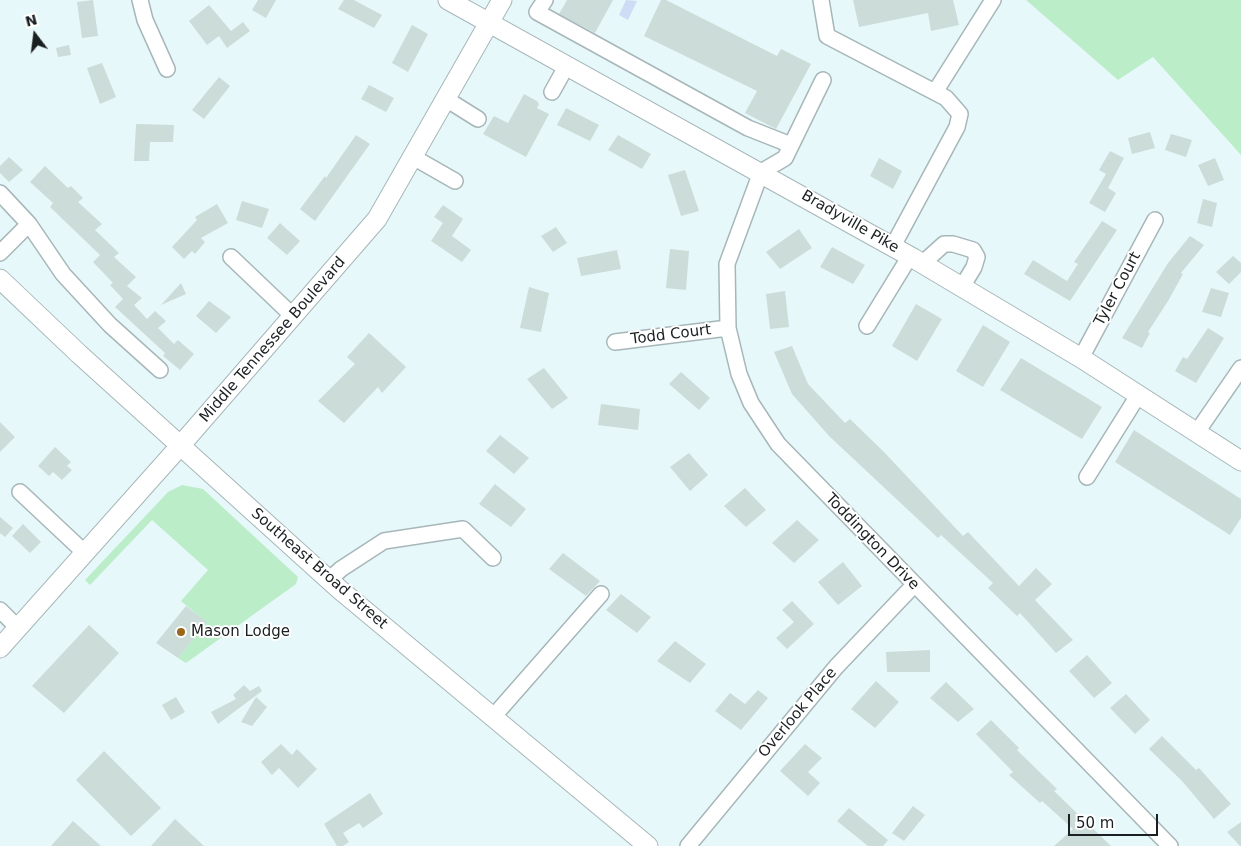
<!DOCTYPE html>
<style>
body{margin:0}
#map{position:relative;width:1241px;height:846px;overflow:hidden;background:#e7f8fb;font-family:"DejaVu Sans",sans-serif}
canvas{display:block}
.north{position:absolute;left:10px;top:10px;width:50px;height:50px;-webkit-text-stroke:4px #fff;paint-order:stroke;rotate:345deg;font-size:14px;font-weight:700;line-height:20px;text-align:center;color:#1a2021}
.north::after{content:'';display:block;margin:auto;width:18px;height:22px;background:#1a2021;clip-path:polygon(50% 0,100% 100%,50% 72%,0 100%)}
.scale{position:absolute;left:1068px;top:814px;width:90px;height:22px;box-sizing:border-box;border:2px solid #1a2021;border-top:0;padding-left:6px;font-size:15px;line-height:18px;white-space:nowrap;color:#1a2021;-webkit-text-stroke:4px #fff;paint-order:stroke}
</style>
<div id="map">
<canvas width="1241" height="846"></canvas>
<div class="north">N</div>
<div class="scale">50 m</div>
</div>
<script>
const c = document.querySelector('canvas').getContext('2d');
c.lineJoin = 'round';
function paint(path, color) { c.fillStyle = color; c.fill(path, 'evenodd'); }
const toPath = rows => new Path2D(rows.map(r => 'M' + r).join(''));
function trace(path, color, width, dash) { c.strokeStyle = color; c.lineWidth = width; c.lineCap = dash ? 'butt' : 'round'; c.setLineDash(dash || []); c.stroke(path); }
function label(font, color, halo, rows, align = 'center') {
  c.font = font + ' "DejaVu Sans",sans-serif'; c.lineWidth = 4; c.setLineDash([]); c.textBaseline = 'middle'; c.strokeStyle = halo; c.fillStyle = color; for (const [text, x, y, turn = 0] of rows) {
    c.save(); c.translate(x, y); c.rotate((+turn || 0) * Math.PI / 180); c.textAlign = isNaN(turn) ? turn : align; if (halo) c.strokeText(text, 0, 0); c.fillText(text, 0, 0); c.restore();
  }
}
paint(toPath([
 [1026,0,1241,0,1241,155,1153,57,1118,80],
 [182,485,203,489,298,577,296,584,186,663,178,658,206,622,181,601,208,570,152,520,90,585,85,580,168,492]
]), '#bbedc9');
paint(toPath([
 [626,0,637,1,628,20,619,15]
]), '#cfdcf6');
paint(toPath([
 [93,0,98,36,82,38,77,2],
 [258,0,276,0,266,18,252,10],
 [344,0,354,0,382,15,374,28,338,9],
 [567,0,613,0,595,33,559,14],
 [661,0,666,0,777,56,781,49,811,64,776,129,745,113,757,91,644,36],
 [853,0,953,0,959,25,931,31,928,13,859,27],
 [209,5,231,31,243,22,250,31,227,48,219,36,207,45,189,21],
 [412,25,428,34,408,72,392,63],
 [69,45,71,55,58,57,56,48],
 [102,63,116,97,100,104,87,68],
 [219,77,230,86,204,119,192,110],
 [369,85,394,98,386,112,361,99],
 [524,94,537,101,539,104,537,108,549,114,526,157,483,134,494,116,508,123],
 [566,108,599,125,590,141,557,125],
 [136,124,174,125,173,142,150,142,149,161,134,161],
 [1150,132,1155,148,1132,154,1128,138],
 [1171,134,1192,140,1186,157,1165,150],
 [356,135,370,144,315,221,300,209,325,176,326,178],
 [618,135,651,154,642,169,608,150],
 [1110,151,1124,158,1108,188,1116,193,1105,212,1089,203,1106,174,1099,170],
 [9,157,23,170,9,182,0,173,0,166],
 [879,158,902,171,893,189,870,176],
 [1215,158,1224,180,1208,186,1198,165],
 [45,166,68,188,71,186,83,198,78,202,102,224,95,230,119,253,114,257,136,277,127,286,142,298,134,305,147,319,155,311,166,321,158,328,174,344,178,340,194,354,180,370,163,356,165,353,115,307,123,299,110,285,113,283,93,262,100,255,50,207,53,203,30,182],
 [685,170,699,211,681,216,668,175],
 [1203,199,1217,203,1212,227,1197,223],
 [242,201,269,209,262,228,236,220],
 [217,204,228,223,201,238,205,242,195,254,192,251,184,259,172,247,197,220,195,217],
 [443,205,463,219,452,236,471,250,462,262,431,241,443,223,434,217],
 [1102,221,1117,230,1070,301,1024,274,1033,260,1067,281,1078,264,1074,262],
 [280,223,300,241,287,255,267,238],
 [556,227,567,243,553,252,541,236],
 [799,229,812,248,780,269,766,252],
 [1190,236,1204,245,1181,273,1183,274,1168,301,1148,332,1150,333,1142,348,1122,338,1168,263],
 [832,247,865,265,853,284,820,267],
 [670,249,689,251,686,290,666,288],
 [617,250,621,269,581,276,577,258],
 [1233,256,1241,263,1241,272,1229,284,1216,272],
 [181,283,186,294,161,305],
 [529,287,549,293,541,332,520,328],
 [1211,288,1229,293,1221,317,1202,312],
 [785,291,789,327,770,329,766,294],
 [209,301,231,317,216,333,196,316],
 [916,304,942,319,917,361,892,346],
 [983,325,1010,342,983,387,956,371],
 [1208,328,1224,338,1196,383,1175,371,1183,357,1187,359],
 [369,333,406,367,382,393,378,387,344,423,318,401,355,364,347,357],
 [792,346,808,384,845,423,850,419,884,452,963,536,968,532,1019,586,1036,568,1052,584,1035,600,1073,640,1056,653,1020,613,1017,616,988,588,993,583,941,535,938,538,829,436,792,394,774,352],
 [1021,358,1102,407,1082,439,1000,390],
 [544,368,568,398,552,409,527,379],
 [681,372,710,398,699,410,669,384],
 [601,404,640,409,638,430,598,425],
 [0,422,15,437,0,452],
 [1134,430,1241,499,1241,518,1230,535,1115,462],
 [500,435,529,458,514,474,486,451],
 [55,447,71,462,67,466,72,470,62,480,53,472,49,476,38,466],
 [689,453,708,475,690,491,670,467],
 [495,484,526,509,511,527,479,504],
 [745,488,766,510,746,527,724,506],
 [0,517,13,528,5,537,0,533],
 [797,520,819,540,794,563,772,543],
 [23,524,41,542,30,553,12,536],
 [563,553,600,581,586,596,549,569],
 [843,562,862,586,838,605,818,582],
 [621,594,651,617,637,633,606,610],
 [792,601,814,624,787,649,776,638,794,622,782,610],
 [186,606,207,622,178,658,156,643],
 [89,625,119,653,64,713,32,686],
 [675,641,706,664,690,683,657,661],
 [930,650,930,672,887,672,886,652],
 [1087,655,1112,683,1094,698,1069,671],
 [876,681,899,702,875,728,851,709],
 [946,682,974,709,958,722,930,698],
 [244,685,250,691,259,686,262,691,218,724,211,712,236,699,233,695],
 [758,690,768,698,741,730,715,711,730,693,745,704],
 [1126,694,1150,720,1135,734,1110,708],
 [176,697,185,712,171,720,162,705],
 [256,697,267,707,252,726,241,722],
 [991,720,1019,748,1017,750,1057,789,1054,791,1111,846,1054,846,1073,829,1042,801,1040,803,1009,775,1013,772,976,734],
 [1162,736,1196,770,1199,768,1231,804,1214,819,1182,781,1149,749],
 [281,744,292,755,297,749,317,769,298,788,279,768,272,775,261,762],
 [805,744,822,758,808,772,820,783,808,796,780,771],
 [104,751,161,808,131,836,76,780],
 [370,793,383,814,363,828,359,823,343,833,349,842,343,846,337,846,324,824],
 [913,806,925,815,904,841,892,833],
 [849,808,888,840,883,846,868,846,837,821],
 [175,819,204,846,151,846],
 [73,821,101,846,51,846],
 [1241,822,1241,846,1240,846,1227,832]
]), '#ccdcd9');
const minor = toPath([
 [140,0,145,20,167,69],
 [545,0,537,12,748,128,791,145],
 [821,0,827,36,946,98,960,114,957,127,893,246],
 [823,80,785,158,761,172,727,264,728,328,739,374,751,403,778,444,1170,846],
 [552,92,567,65],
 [935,92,993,0],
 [446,99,478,119],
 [413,157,455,181],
 [0,193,29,224,63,274,110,325,160,370],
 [0,253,29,224],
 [231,257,294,317],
 [923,263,944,244,953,244,973,250,977,257,974,267,962,287],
 [867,326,910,256],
 [615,342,728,328],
 [1081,358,1155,220],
 [1197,432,1241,368],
 [1087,477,1139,394],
 [20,492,85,553],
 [329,580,341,569,384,541,463,529,493,558],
 [0,610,18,628],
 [493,717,601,594],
 [688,846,836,667,914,585]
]);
const major = toPath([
 [448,0,913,258,1081,358,1241,461],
 [0,279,79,354,339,589,648,846],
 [0,648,180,446,377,219,502,0]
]);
trace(minor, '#a7b7b9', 18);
trace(major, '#a7b7b9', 21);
trace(minor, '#fff', 15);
trace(major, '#fff', 19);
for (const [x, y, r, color] of [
 [181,632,5,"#9a661c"]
]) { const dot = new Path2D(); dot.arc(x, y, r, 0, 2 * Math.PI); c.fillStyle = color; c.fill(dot); trace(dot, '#fff', 2); }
label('15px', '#1a2021', '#fff', [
 ["Bradyville Pike",850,222,30],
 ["Tyler Court",1118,289,-62],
 ["Todd Court",671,335,-7],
 ["Middle Tennessee Boulevard",273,340,-49],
 ["Toddington Drive",872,542,46],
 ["Southeast Broad Street",319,569,41],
 ["Overlook Place",798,713,-50]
]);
label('15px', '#1a2021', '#fff', [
 ["Mason Lodge",191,632]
], 'left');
</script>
